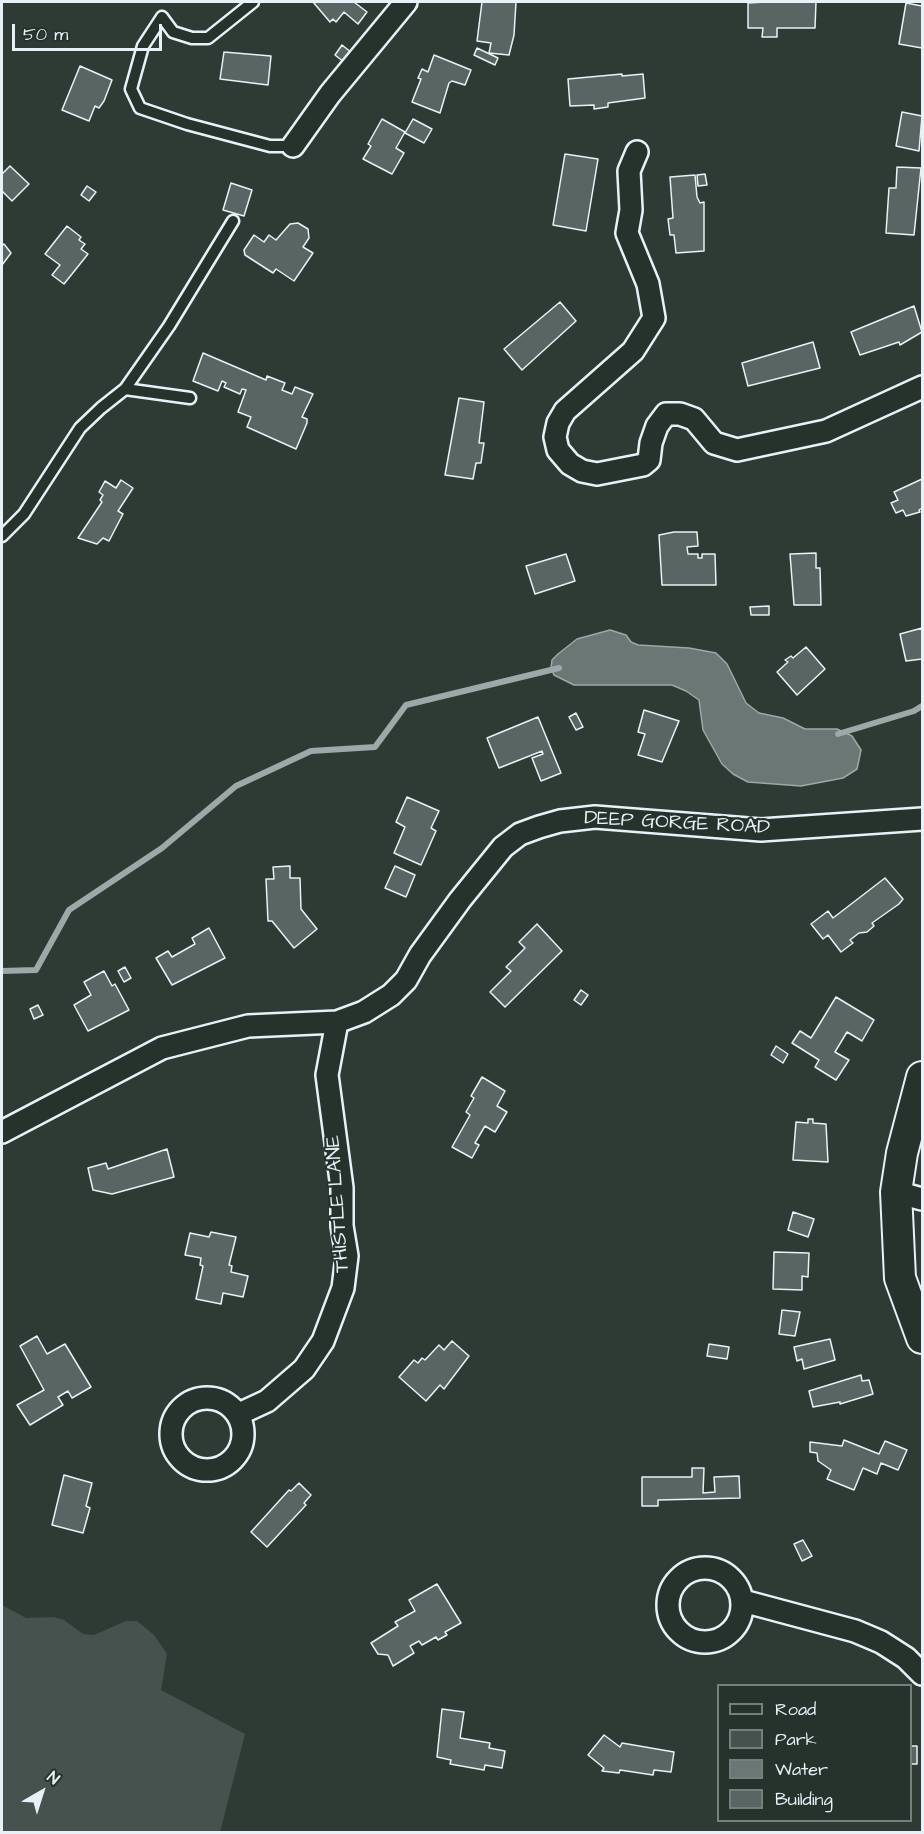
<!DOCTYPE html>
<style>
body{margin:0}
#map{position:relative;width:924px;height:1834px;overflow:hidden;background:#2e3b35;font-family:"Architects Daughter",sans-serif}
canvas{display:block}
.frame{position:absolute;inset:0;border:3px solid #e8f1f8;pointer-events:none}
.legend{position:absolute;left:717px;top:1684px;width:195px;height:138px;box-sizing:border-box;background:#26332d;border:2px solid #747f7e;margin:0;padding:8px 10px;list-style:none;font-size:18px;color:#e8f1f8}
.legend li{display:flex;align-items:center;gap:12px;height:30px}
.legend b{width:30px;border:2px solid #747f7e}
.north{position:absolute;left:12px;top:1762px;width:60px;height:60px;-webkit-text-stroke:4px #26332d;paint-order:stroke;rotate:39deg;font-size:16px;font-weight:700;line-height:24px;text-align:center;color:#e8f1f8}
.north::after{content:'';display:block;margin:auto;width:21px;height:27px;background:#e8f1f8;clip-path:polygon(50% 0,100% 100%,50% 72%,0 100%)}
.scale{position:absolute;left:12px;top:24px;width:150px;height:27px;box-sizing:border-box;border:3px solid #e8f1f8;border-top:0;padding-left:8px;font-size:18px;line-height:21px;white-space:nowrap;color:#e8f1f8;-webkit-text-stroke:4px #26332d;paint-order:stroke}
</style>
<div id="map">
<canvas width="924" height="1834"></canvas>
<div class="frame"></div>
<ul class="legend">
<li><b style="height:8px;background:#26332d"></b>Road</li>
<li><b style="height:16px;background:#45524e"></b>Park</li>
<li><b style="height:16px;background:#6b7775"></b>Water</li>
<li><b style="height:16px;background:#596563"></b>Building</li>
</ul>
<div class="north">N</div>
<div class="scale">50 m</div>
</div>
<script>
const context = document.querySelector('canvas').getContext('2d');
context.lineJoin = 'round';
function paint(path, color) { context.fillStyle = color; context.fill(path, 'evenodd'); }
const shape = rows => new Path2D(rows.map(r => 'M' + r).join(''));
function trace(path, color, width, dash) { context.strokeStyle = color; context.lineWidth = width; context.lineCap = dash ? 'butt' : 'round'; context.setLineDash(dash || []); context.stroke(path); }
function label(font, color, halo, rows, align = 'center') {
  context.font = font + ' "Architects Daughter",sans-serif'; context.lineWidth = 4.5; context.setLineDash([]); context.textBaseline = 'middle'; context.strokeStyle = halo; context.fillStyle = color; for (const [text, x, y, turn = 0] of rows) {
    context.save(); context.translate(x, y); context.rotate((+turn || 0) * Math.PI / 180); context.textAlign = isNaN(turn) ? turn : align; if (halo) context.strokeText(text, 0, 0); context.fillText(text, 0, 0); context.restore();
  }
}
const green = shape([
 [2,1605,26,1618,54,1617,64,1620,83,1634,94,1635,126,1621,137,1621,154,1635,167,1654,161,1690,245,1734,220,1832,2,1832]
]);
const water = shape([
 [610,630,626,635,631,642,638,645,689,648,716,653,727,664,746,703,759,713,783,718,805,729,837,729,852,736,861,750,857,769,843,778,801,786,748,782,733,774,722,764,703,730,699,700,686,691,672,685,574,685,554,675,551,668,552,660,558,654,577,639,610,630]
]);
const stream = shape([
 [838,734,914,711,922,706],
 [2,971,36,970,69,910,162,848,236,786,311,751,375,747,406,705,559,668]
]);
const building = shape([
 [313,2,354,2,367,12,358,24,344,12,336,22,333,19,330,22,313,2],
 [482,2,516,2,514,35,509,55,489,53,491,43,477,41,482,2],
 [765,2,816,2,815,28,777,28,777,37,762,37,763,28,748,28,748,3,765,2],
 [906,3,922,6,922,48,899,44,906,3],
 [342,45,352,53,345,63,335,55,342,45],
 [477,48,498,58,495,65,474,55,477,48],
 [224,52,271,56,268,85,220,79,224,52],
 [434,55,471,70,465,85,452,81,449,83,440,113,412,102,421,79,418,78,422,69,428,72,434,55],
 [80,66,112,80,104,101,99,108,95,106,89,121,62,110,80,66],
 [622,74,622,76,643,74,645,98,608,103,608,107,594,109,594,105,570,106,568,79,622,74],
 [902,112,922,116,919,151,896,146,902,112],
 [382,119,405,132,396,148,404,153,392,174,363,159,371,146,368,144,382,119],
 [413,119,432,129,424,143,405,133,413,119],
 [565,154,598,159,586,231,553,225,565,154],
 [10,166,29,184,12,201,2,191,2,174,10,166],
 [897,167,921,168,914,235,886,233,889,188,896,188,897,167],
 [705,174,707,185,698,186,697,175,705,174],
 [695,175,697,197,700,203,704,202,704,251,676,253,674,235,670,235,668,219,673,218,670,177,695,175],
 [231,183,252,190,244,216,223,210,231,183],
 [87,186,96,192,89,201,81,195,87,186],
 [298,223,308,229,309,238,303,247,313,253,294,281,276,269,273,273,245,255,244,250,254,235,264,242,269,235,276,240,290,224,298,223],
 [67,226,81,237,79,240,85,244,81,249,88,254,64,284,52,275,60,265,45,254,67,226],
 [4,244,11,253,2,265,2,245,4,244],
 [560,302,576,321,522,370,504,349,560,302],
 [914,306,922,332,900,345,899,342,860,355,851,332,914,306],
 [813,342,820,368,748,386,742,363,813,342],
 [203,353,266,380,267,376,285,383,282,390,292,394,295,387,313,394,302,417,307,419,307,423,296,449,247,427,251,417,238,412,246,390,242,389,240,394,224,387,226,383,222,381,218,391,193,381,203,353],
 [459,398,484,402,479,443,484,443,481,463,476,463,473,479,445,475,459,398],
 [922,479,922,508,919,510,920,512,906,516,903,510,896,513,891,503,898,500,894,492,922,479],
 [121,480,133,488,118,511,123,514,109,541,103,538,97,544,78,538,102,502,100,500,103,495,99,492,105,481,116,488,121,480],
 [674,532,697,532,698,546,687,547,688,554,698,554,698,558,702,558,702,554,715,554,716,585,662,585,659,535,674,532],
 [816,553,816,568,820,568,821,605,794,605,790,554,816,553],
 [566,554,575,581,535,594,526,566,566,554],
 [769,606,769,615,751,615,750,607,769,606],
 [922,628,922,659,906,661,900,634,922,628],
 [806,647,825,669,797,695,777,672,788,662,785,660,791,656,793,658,806,647],
 [644,710,679,721,662,762,638,755,645,734,638,732,644,710],
 [576,713,583,727,576,730,569,717,576,713],
 [538,717,561,773,541,781,532,758,543,754,542,751,499,768,487,738,538,717],
 [407,797,439,811,431,828,436,831,421,865,394,853,405,827,396,822,407,797],
 [290,866,290,878,300,878,301,909,317,929,294,948,272,921,268,921,266,879,274,879,273,867,290,866],
 [395,866,415,875,406,897,385,888,395,866],
 [885,878,903,899,899,904,872,923,874,926,867,932,859,933,850,940,853,943,841,952,828,935,823,939,811,924,828,911,833,918,885,878],
 [537,924,562,951,505,1007,490,992,511,971,506,967,525,948,519,942,537,924],
 [209,928,225,958,172,985,156,958,168,951,172,957,195,944,192,938,209,928],
 [125,967,131,978,124,982,118,971,125,967],
 [104,971,112,986,115,984,129,1010,88,1031,74,1005,91,995,84,982,104,971],
 [581,990,588,995,581,1005,574,1000,581,990],
 [836,997,874,1020,862,1041,847,1032,835,1052,849,1060,836,1080,815,1067,819,1060,792,1043,800,1031,811,1038,836,997],
 [38,1005,43,1015,34,1019,30,1009,38,1005],
 [776,1046,788,1054,783,1063,771,1055,776,1046],
 [482,1077,505,1091,497,1106,507,1112,495,1132,485,1126,475,1143,479,1145,472,1158,452,1147,470,1115,466,1112,474,1098,471,1096,482,1077],
 [808,1119,813,1119,813,1123,826,1124,828,1162,793,1160,796,1122,808,1123,808,1119],
 [167,1149,174,1177,112,1194,93,1190,88,1168,106,1163,108,1169,167,1149],
 [793,1212,814,1219,808,1237,788,1230,793,1212],
 [211,1232,236,1237,229,1265,232,1266,231,1272,248,1276,243,1297,223,1293,221,1304,196,1299,203,1266,200,1265,201,1258,185,1255,190,1233,209,1237,211,1232],
 [774,1252,809,1253,808,1277,802,1276,802,1290,773,1289,774,1252],
 [782,1310,800,1312,795,1336,779,1334,782,1310],
 [37,1336,47,1354,65,1344,91,1387,72,1398,68,1391,58,1397,63,1405,30,1425,17,1405,44,1390,20,1346,37,1336],
 [830,1339,835,1360,804,1369,802,1359,797,1361,794,1347,830,1339],
 [452,1341,469,1356,444,1389,440,1385,426,1401,399,1377,414,1360,418,1363,422,1358,425,1360,439,1345,444,1350,452,1341],
 [709,1344,729,1347,727,1359,707,1356,709,1344],
 [861,1375,862,1381,869,1380,873,1394,840,1404,840,1402,813,1407,809,1391,861,1375],
 [844,1440,879,1454,885,1441,907,1450,898,1470,881,1463,877,1474,863,1468,854,1490,827,1479,831,1470,818,1461,817,1453,810,1452,810,1442,842,1446,844,1440],
 [692,1468,704,1468,703,1493,715,1492,714,1477,739,1476,740,1498,658,1500,658,1506,642,1506,642,1477,692,1477,692,1468],
 [64,1475,92,1483,86,1506,90,1508,83,1533,52,1525,64,1475],
 [299,1483,311,1495,304,1503,306,1505,267,1547,251,1532,289,1490,291,1491,299,1483],
 [803,1540,812,1556,802,1561,794,1544,803,1540],
 [437,1584,461,1623,445,1632,447,1635,438,1640,436,1637,422,1645,419,1641,410,1646,414,1653,393,1666,388,1655,378,1654,371,1643,398,1626,395,1622,415,1611,409,1600,437,1584],
 [442,1709,464,1712,460,1738,490,1743,489,1748,505,1751,502,1768,485,1765,484,1770,450,1764,451,1760,437,1757,442,1709],
 [604,1735,620,1747,622,1743,674,1752,671,1772,654,1770,653,1775,620,1770,619,1773,602,1771,604,1768,588,1755,604,1735],
 [910,1746,917,1746,917,1764,910,1764,910,1746]
]);
const lane = shape([
 [253,2,208,38,192,38,173,32,162,17,143,46,131,89,140,108,187,124,270,146,293,146],
 [125,389,169,326,233,221],
 [2,536,24,514,80,428,101,408,125,389,190,398]
]);
const street = shape([
 [293,146,330,94,406,2],
 [637,152,629,171,631,210,627,233,648,284,654,318,633,351,565,411,558,423,555,437,558,450,570,464,582,471,597,474,643,465,649,460,651,443,657,426,666,414,680,414,694,419,714,443,737,450,826,431,922,387],
 [2,1132,162,1048,248,1026,337,1022,364,1012,391,995,406,980,420,955,460,900,503,847,520,834,539,827,560,821,595,817,761,830,922,819],
 [896,1192,922,1199],
 '171 1434a36 36 0 1 1 72 0a36 36 0 1 1-72 0Z',
 [239,1414,267,1401,304,1369,323,1341,343,1288,347,1256,342,1226,342,1188,327,1075,337,1022],
 '668 1605a37 37 0 1 1 74 0a37 37 0 1 1-74 0Z',
 [743,1601,855,1631,881,1642,906,1658,922,1674]
]);
const secondary = shape([
 [922,1077,902,1153,896,1192,900,1278,922,1338]
]);
const streetNames = [
 ["DEEP GORGE ROAD",677,824,3],
 ["THISTLE LANE",339,1204,-94]
];
paint(green, '#45524e');
paint(water, '#6b7775');
trace(water, '#9da8a9', 1.5);
trace(stream, '#9da8a9', 6);
paint(building, '#596563');
trace(building, '#e8f1f8', 1.5);
trace(lane, '#e8f1f8', 15);
trace(street, '#e8f1f8', 26);
trace(secondary, '#e8f1f8', 34);
trace(lane, '#26332d', 10);
trace(street, '#26332d', 21);
trace(secondary, '#26332d', 30);
label('20px', '#e8f1f8', '#26332d', streetNames);
</script>
